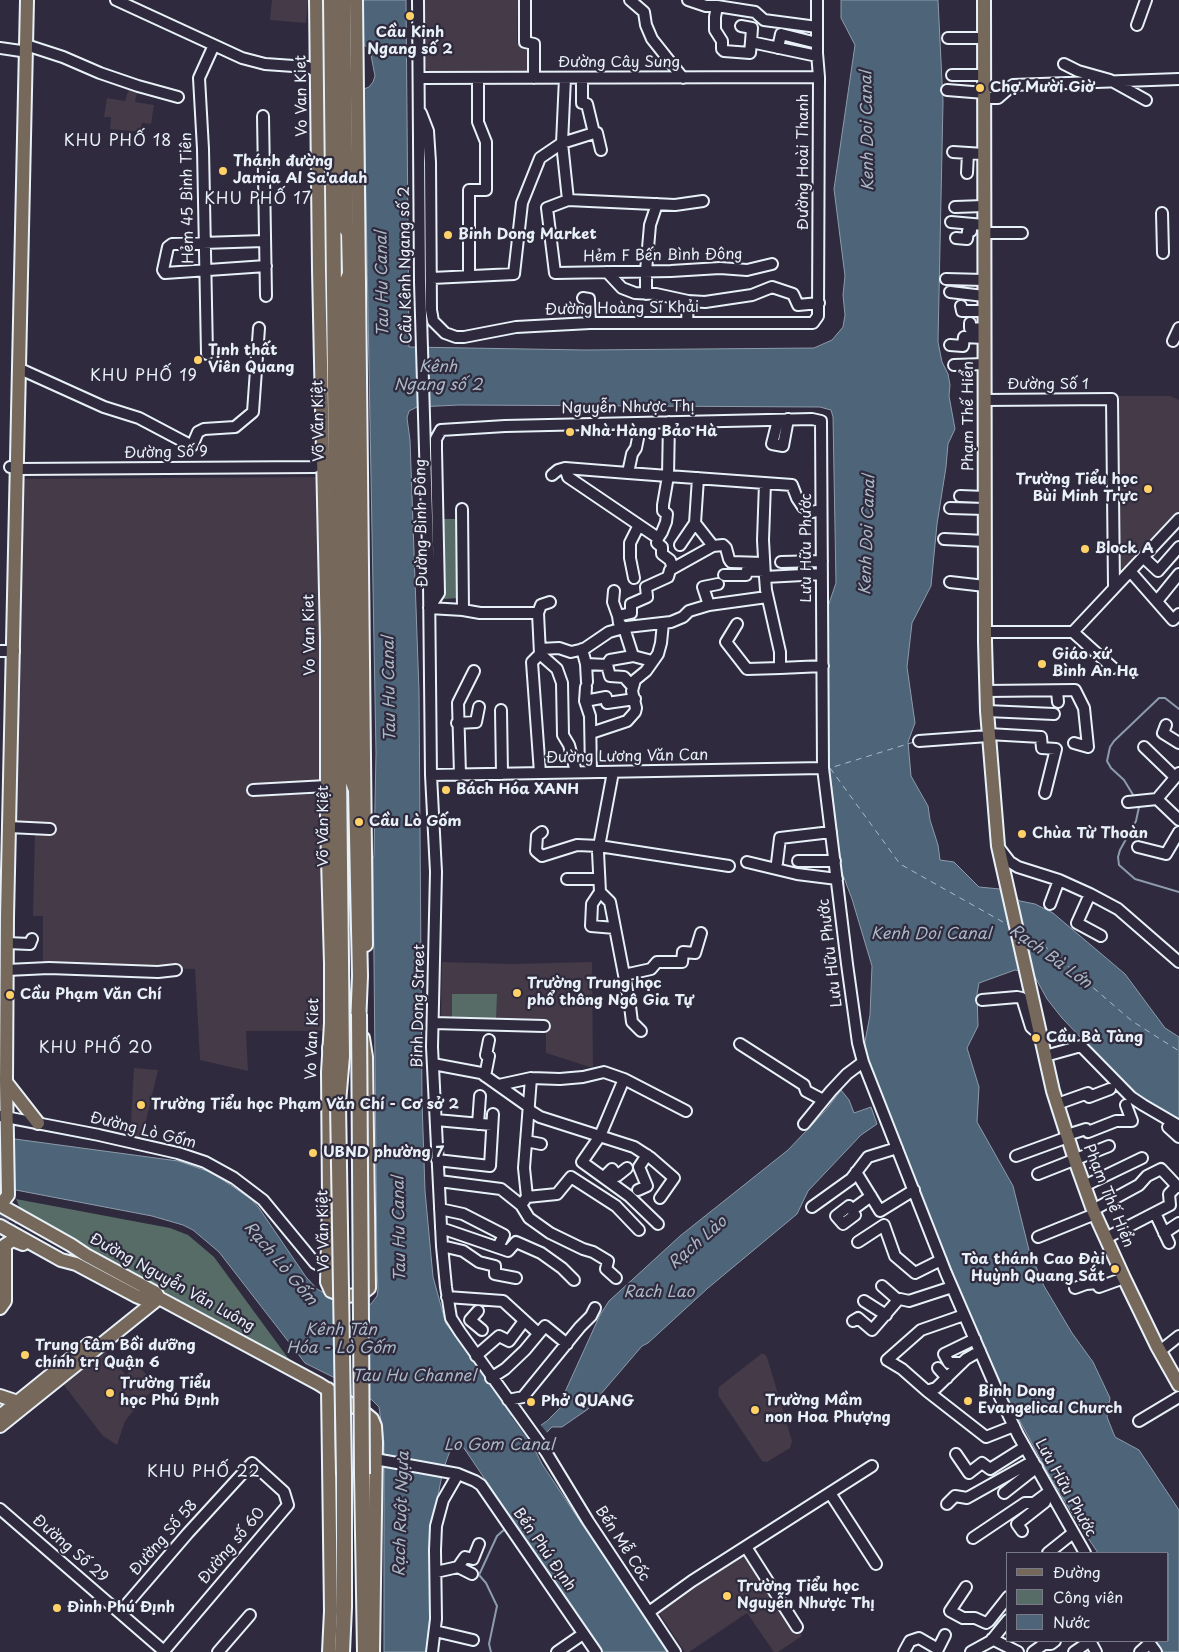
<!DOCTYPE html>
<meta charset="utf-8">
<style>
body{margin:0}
#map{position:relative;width:1179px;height:1652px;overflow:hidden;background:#2f2a3d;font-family:"Playpen Sans",sans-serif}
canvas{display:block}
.legend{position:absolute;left:1006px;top:1552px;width:162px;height:90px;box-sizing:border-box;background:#2f2a3d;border:1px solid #797a88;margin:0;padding:6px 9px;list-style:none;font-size:15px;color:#e8f1f8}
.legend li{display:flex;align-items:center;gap:10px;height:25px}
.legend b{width:25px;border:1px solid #797a88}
</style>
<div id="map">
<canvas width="1179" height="1652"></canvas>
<ul class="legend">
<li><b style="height:6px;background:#76695c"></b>Đường</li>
<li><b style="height:14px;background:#576c67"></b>Công viên</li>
<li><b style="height:14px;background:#4e6479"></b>Nước</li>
</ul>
</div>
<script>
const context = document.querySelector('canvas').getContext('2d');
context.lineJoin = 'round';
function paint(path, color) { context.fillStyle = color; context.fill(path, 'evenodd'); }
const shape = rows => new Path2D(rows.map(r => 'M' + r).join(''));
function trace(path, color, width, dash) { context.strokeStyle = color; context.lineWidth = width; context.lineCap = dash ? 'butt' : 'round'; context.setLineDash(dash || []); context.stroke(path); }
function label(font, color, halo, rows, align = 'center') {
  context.font = font + ' "Playpen Sans",sans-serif'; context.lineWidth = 4.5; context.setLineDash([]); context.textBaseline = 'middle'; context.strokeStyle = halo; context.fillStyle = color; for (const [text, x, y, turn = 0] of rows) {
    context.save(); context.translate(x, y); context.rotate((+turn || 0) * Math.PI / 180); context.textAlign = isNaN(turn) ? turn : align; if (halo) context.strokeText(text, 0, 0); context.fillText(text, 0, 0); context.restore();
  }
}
const built = shape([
 [272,0,308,0,306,23,270,20],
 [423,0,518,0,517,43,532,46,531,72,430,72,423,65],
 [130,86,138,89,135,102,154,105,151,124,142,123,140,132,110,129,111,117,104,117,107,98,125,101],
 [1116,396,1170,396,1179,400,1179,512,1118,577],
 [317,477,326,1031,246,1031,248,1071,200,1060,195,969,43,965,43,916,33,916,35,831,14,831,23,479],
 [442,962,512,964,592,962,593,1068,546,1053,546,1024,441,1021],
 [134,1068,158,1070,141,1142,130,1139],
 [106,1352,126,1375,137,1364,157,1387,143,1399,125,1421,117,1445,103,1436,63,1384],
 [761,1354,764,1354,767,1357,792,1441,790,1448,767,1462,762,1461,718,1395,719,1387],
 [745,1551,802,1636,778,1652,774,1652,747,1613,689,1652,685,1652,657,1610]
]);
const green = shape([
 [442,519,458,519,459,598,444,599],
 [452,994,497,994,496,1020,452,1019],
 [16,1199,170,1228,188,1235,214,1257,291,1362,28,1216,21,1211]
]);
const water = shape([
 [363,0,406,0,409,347,585,350,814,348,832,340,843,327,845,315,843,295,845,276,834,189,855,45,841,18,841,0,938,0,943,102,938,342,942,362,948,374,950,385,949,396,955,429,948,444,946,467,937,524,931,586,912,623,907,667,915,723,908,742,911,776,928,806,930,820,938,845,940,860,954,862,979,887,1000,889,1020,901,1035,904,1053,913,1125,974,1165,1028,1179,1037,1179,1119,1156,1107,1131,1090,1062,1018,1047,999,1035,977,1029,972,1015,970,979,983,977,994,978,1026,967,1048,979,1087,977,1122,1013,1186,1029,1250,1044,1286,1072,1333,1093,1362,1110,1398,1107,1417,1115,1437,1139,1450,1179,1510,1179,1652,1163,1652,1156,1641,1168,1641,1168,1553,1098,1553,1076,1520,1048,1473,1010,1403,982,1342,901,1149,864,1047,870,1015,872,966,852,899,841,870,827,745,825,615,836,583,833,417,831,410,820,407,459,405,417,407,409,411,407,418,410,440,419,691,422,1101,425,1191,433,1277,446,1324,483,1369,528,1434,547,1421,560,1408,565,1392,600,1315,609,1301,680,1236,788,1150,826,1110,841,1090,849,1100,854,1113,871,1107,877,1124,861,1135,808,1191,797,1214,708,1288,648,1343,642,1346,588,1409,562,1427,552,1427,533,1446,542,1464,667,1652,601,1652,468,1454,463,1447,457,1447,450,1451,443,1470,432,1526,433,1634,429,1652,384,1652,384,1442,379,1407,372,1400,339,1380,305,1363,219,1252,193,1230,183,1225,152,1216,0,1187,0,1137,178,1161,207,1171,220,1178,251,1199,259,1208,306,1277,317,1289,343,1303,362,1308,371,1304,377,1296,378,1290,377,1268,373,859,374,855,376,753,364,89,369,87,373,82,375,76,371,55,368,48,363,44,363,0]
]);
const pier = shape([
 [333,1295,353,1304,362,1305,367,1400,334,1380],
 [515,1413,529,1431,539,1423,548,1434,536,1447,542,1459,511,1416]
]);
const stream = shape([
 [1135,798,1124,780,1111,768,1107,761,1110,747,1114,741,1159,698,1165,698,1179,709],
 [1138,805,1139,807,1136,821,1120,850,1118,857,1119,865,1135,879,1179,892],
 [491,1652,489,1644,497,1606,486,1583,479,1575,497,1536,506,1528]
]);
const ferry = shape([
 [914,742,830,768,900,864,1010,926],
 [1024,934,1041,943,1132,1021,1179,1051]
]);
const majorTunnel = shape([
 [0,1213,17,1222]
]);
const minor = shape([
 [116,0,242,58,265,64,308,67,317,72],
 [418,0,420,282,429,583,431,775,436,872,432,1047,442,1246,446,1287,451,1318,460,1332,546,1452,588,1521,675,1652],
 [525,0,525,42,534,44,534,78],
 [630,0,644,12,646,25,652,39,683,78],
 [688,0,706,6,717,6,715,17,715,30,722,41,722,49,724,51,750,53,751,42,817,56],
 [717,6,755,12,764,20,817,27],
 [1137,25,1146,0],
 [741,26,752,28,751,42],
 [948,38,984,38],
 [26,45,63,57,100,73,138,86,178,97],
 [0,48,21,51],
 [778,48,781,34,817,43],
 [1064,64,1078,71,1110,80,1146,100],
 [952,75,985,75],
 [419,78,819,77],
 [565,78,562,143,568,200],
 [582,78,582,103,587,104,594,133,597,133,601,150],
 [947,90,985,93],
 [985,98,998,98,1013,85,1179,79],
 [421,113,428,131,430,162,431,310,433,321,445,333,456,337,464,337,516,327,590,323,813,323,818,316,819,77,817,53,817,0],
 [263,116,266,296],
 [953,152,984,154],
 [967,173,968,153],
 [703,201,675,205,568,200,547,208,555,273,671,271,720,268,747,270,772,264],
 [955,207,984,206],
 [1162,213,1163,253],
 [951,222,984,225],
 [984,233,1022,233],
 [956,238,967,239,968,231,971,231,971,224],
 [264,241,172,244,168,247,163,270,165,273,266,266],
 [607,272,622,288,635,293,656,294,688,301,687,323],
 [469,276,469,190,486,190,486,142,478,122,478,78],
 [432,278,514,274,522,203,540,158,562,143,594,133],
 [946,279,984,280],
 [950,292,984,296],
 [646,294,646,271,650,225,657,204],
 [583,298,589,299,590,323],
 [688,301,705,302,752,295,772,287,793,294,798,305,819,303],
 [961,306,962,311,984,311],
 [970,323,970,328,984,329],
 [1173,341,1179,328],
 [950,345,963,346,964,337,984,338],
 [207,354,203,149,199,78,214,45],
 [954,365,984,364],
 [20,369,104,407,139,418,192,446,198,432,204,429,235,427,253,412,259,328],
 [984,400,1112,399,1114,587],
 [778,420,772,444,783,446,788,419],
 [10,467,18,469,314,467,324,459],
 [565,468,568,477,658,538,657,543,662,547,662,554,670,560,673,568],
 [628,473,668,476,669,422],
 [552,475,558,470,565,468,628,473,632,454,636,448,641,423],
 [765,483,763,540,765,577,822,574],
 [960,496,985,497],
 [950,508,985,509],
 [462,509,463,610],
 [658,538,662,532,666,522,667,514,663,511,663,505,668,476,792,485,797,498,803,507,812,512,821,510],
 [944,539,985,541],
 [680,545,695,523,698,478],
 [713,546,723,545,726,548,729,559,731,562,764,563],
 [1143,557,1158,571,1179,547],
 [781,562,822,561],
 [1130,571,1173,620,1179,614],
 [724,575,746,575,747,570,764,571],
 [765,577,766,590,780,652,780,668,823,666],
 [634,578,630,558,630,543,639,525],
 [950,582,985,586],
 [718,584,703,587,709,605,767,597],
 [614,591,613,602,618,616],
 [1157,601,1179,574],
 [538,613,480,613,463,610,429,608,439,593,436,449,436,439,441,430,505,426,812,419,821,421,823,768,847,964,858,1043,863,1062,946,1273,998,1393,1018,1435,1085,1553],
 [737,624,726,642,747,669,780,668],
 [985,632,1073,632,1113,668],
 [1073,632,1179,519],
 [540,649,559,648,571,652,584,649,609,632,627,627,671,622,683,617,689,611,709,605],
 [582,649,586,664,587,682],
 [0,651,14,651],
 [540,654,557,669,562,683,563,735,569,745,576,772],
 [540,654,532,662,540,773],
 [540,654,538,613,541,605,550,602],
 [633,656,624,628,619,623,618,616,631,613,631,604,647,597,646,587,668,577,670,570,713,546,695,523],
 [586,664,607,665,610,660,633,656,652,661],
 [607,665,610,676,624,677,633,687],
 [586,687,585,701,590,716,591,772],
 [986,691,1075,690,1084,708,1088,747,1074,743],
 [1057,691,1058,702],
 [585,701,606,697,607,703,635,699],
 [501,710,502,774],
 [987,711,1054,714],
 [457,723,476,722,479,707],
 [1166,725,1163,733,1179,743],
 [591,733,627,721,635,712,636,708,632,691,635,680,646,671,658,654,661,643,663,623],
 [988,734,1041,737,1042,748,1056,749,1045,793],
 [919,741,988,736],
 [1144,747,1175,777],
 [613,772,598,852,600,892,610,902,630,1006,632,1022,641,1031],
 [1179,773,1157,799,1179,820],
 [431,775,823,768],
 [460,775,458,703,474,671],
 [253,790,327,786],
 [1128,802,1157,799],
 [9,827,50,829],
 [542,832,537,836,536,851,542,856,577,845,599,846,729,866],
 [1138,847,1166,854,1179,832],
 [1000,849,1010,862,1018,867,1059,880,1090,894,1118,909,1179,962],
 [798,861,835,861],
 [747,862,797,874,837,879],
 [777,863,780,838,831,832],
 [567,879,599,879],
 [600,892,592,904,591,926,615,928],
 [1090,894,1077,923,1101,936],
 [1050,904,1059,880],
 [7,943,30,944,32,939],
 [7,970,49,968,158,972,176,970],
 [624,975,651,969,657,962,682,962,683,952,695,953,701,933],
 [982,1000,1017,997,1022,998,1031,1027,1040,1035],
 [433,1023,544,1026],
 [740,1044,804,1085,806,1091,823,1100],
 [1045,1056,1081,1046,1131,1097,1143,1105,1179,1126],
 [433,1064,481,1073,529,1107],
 [485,1076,489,1056,486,1055,489,1040],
 [624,1079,600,1136,582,1162,629,1196,658,1224],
 [499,1085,531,1078,560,1079,583,1077,604,1072,624,1079,686,1111],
 [1057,1104,1088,1093,1089,1097,1110,1089],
 [529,1110,540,1117,634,1147,651,1158,674,1178,660,1198],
 [0,1116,99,1135,178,1153,205,1162,234,1178,263,1200,315,1263,328,1270],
 [436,1120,492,1125],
 [478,1124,480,1096],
 [804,1124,831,1091,847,1074,863,1062],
 [1168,1127,1179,1137],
 [1067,1135,1086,1129,1088,1132,1116,1121,1132,1121,1126,1105],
 [526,1141,541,1144],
 [1016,1156,1068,1137],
 [437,1160,490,1166,493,1114],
 [856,1172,880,1211,914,1190],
 [1038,1174,1109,1146],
 [604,1177,612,1169,617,1176,627,1168],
 [439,1181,501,1189,521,1205,529,1218,550,1233,583,1249,593,1252,608,1261,606,1269,616,1278],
 [1084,1186,1142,1158],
 [638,1190,647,1186,639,1167,647,1155],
 [527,1197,524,1168,531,1078],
 [521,1205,527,1197,557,1194,571,1177,616,1206,639,1230],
 [812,1207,851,1179,868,1157,897,1148],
 [440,1209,463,1214,504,1235,498,1247],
 [852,1210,855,1215,843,1224,836,1216,849,1206,852,1210,871,1196],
 [1093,1210,1139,1185,1147,1176,1161,1169,1177,1186],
 [1155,1213,1169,1243],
 [441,1228,508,1251,516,1242,541,1253,562,1268,574,1280],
 [1164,1233,1179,1223],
 [1038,1237,1095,1214],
 [1106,1238,1170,1205,1169,1194,1177,1186,1179,1187],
 [858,1242,884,1225,895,1256,915,1273,941,1260],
 [442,1246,463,1251,479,1262,495,1266,495,1274,516,1278],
 [882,1286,898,1300],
 [1075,1288,1086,1284,1098,1283,1099,1287,1124,1278],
 [447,1297,503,1301,538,1333],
 [864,1301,886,1315],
 [478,1311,470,1320,482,1330],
 [964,1315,921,1330,887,1360,902,1369,927,1391,936,1388,966,1359,980,1351],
 [853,1321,858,1318,872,1330,898,1300,900,1299,909,1301,952,1287],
 [1160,1351,1179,1336],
 [476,1356,499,1336,509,1341,524,1321],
 [962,1363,949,1363,944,1354,975,1339],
 [938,1368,947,1378],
 [491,1378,505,1369,525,1350,545,1326,567,1344],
 [927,1391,986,1437,1014,1426],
 [508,1400,523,1397,580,1327,591,1316,595,1308],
 [1139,1421,1179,1397],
 [956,1454,969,1473,982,1463,990,1469,1025,1447],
 [375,1459,458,1474,475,1481,481,1485,596,1652],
 [830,1493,876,1564],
 [1004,1493,1037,1467],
 [947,1504,955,1496,967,1498,1033,1461],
 [0,1509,165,1652],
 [1022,1531,1017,1524,1045,1502],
 [973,1538,1025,1503,1034,1503,1050,1491],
 [746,1547,797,1627],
 [1048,1553,1073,1533],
 [458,1567,472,1574],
 [436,1572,458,1567,465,1557,473,1559,479,1544],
 [966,1587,950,1611,963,1618,975,1618,986,1623,989,1621,1008,1597],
 [120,1612,188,1533,252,1463,284,1492,288,1505,164,1651],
 [649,1612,692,1581,872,1466],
 [435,1631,473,1640],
 [992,1639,1018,1652],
 [1090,1641,1096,1652],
 [1148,1641,1156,1652],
 [218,1652,250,1615],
 [432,1652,436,1619,435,1550,436,1526,443,1500,458,1474],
 [557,1652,583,1634],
 [904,1652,910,1641,919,1638,938,1649,945,1635],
 [971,1652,991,1641,1008,1620],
 [1033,1652,1044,1644,1051,1644,1055,1641],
 [1074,1652,1090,1641],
 [1140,1652,1150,1643]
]);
const major = shape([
 [316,0,319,270,327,640,327,825,331,963,331,1023,328,1072,329,1200,327,1282,331,1291,344,1296,360,1295,369,1288,366,1057,363,1038],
 [356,0,366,945],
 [984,0,985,642,987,711,998,846,1053,1091,1075,1160,1093,1210,1124,1278,1157,1346,1179,1385],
 [6,1082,38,1123],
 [2,1203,8,1195,6,1082,7,917,27,0],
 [0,1205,71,1245,86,1255,156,1293,159,1298,319,1384,366,1414,372,1419,375,1426,376,1442,373,1652],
 [0,1226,61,1260,76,1264,136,1296,153,1303],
 [0,1308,5,1301,5,1245,13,1240,23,1244],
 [328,1389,331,1611,329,1652],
 [0,1396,18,1402],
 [0,1416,89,1344],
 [0,1426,159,1298]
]);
const highway = shape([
 [331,0,342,1056,338,1103],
 [343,0,346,228,349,233,350,274,347,281,353,782,356,790,360,976,358,1026],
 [330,1048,333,1079],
 [362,1474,365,1652],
 [342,1652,344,1607,344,1475]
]);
const highwayBridge = shape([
 [359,1014,362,1474],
 [338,1103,344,1475]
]);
const markers = [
 [410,16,5,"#ffd166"],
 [980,88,5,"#ffd166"],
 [223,171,5,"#ffd166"],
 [448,235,5,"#ffd166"],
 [198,360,5,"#ffd166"],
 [570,432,5,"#ffd166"],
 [1148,489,5,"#ffd166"],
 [1085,549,5,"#ffd166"],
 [1042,664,5,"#ffd166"],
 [446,790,5,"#ffd166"],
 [359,822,5,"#ffd166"],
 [1022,834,5,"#ffd166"],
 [517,993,5,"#ffd166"],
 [10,995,5,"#ffd166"],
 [1036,1038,5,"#ffd166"],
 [141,1105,5,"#ffd166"],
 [313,1153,5,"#ffd166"],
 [1115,1269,5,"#ffd166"],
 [25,1355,5,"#ffd166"],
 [110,1393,5,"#ffd166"],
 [968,1401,5,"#ffd166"],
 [531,1402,5,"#ffd166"],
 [755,1410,5,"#ffd166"],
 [727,1596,5,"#ffd166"],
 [57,1608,5,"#ffd166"]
];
const poiNames = [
 ["Cầu Kinh",410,33,"center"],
 ["Ngang số 2",410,50,"center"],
 ["Chợ Mười Giờ",990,88],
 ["Thánh đường",233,162],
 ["Jamia Al Sa'adah",233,179],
 ["Binh Dong Market",458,235],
 ["Tịnh thất",208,351],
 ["Viên Quang",208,368],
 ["Nhà Hàng Bảo Hà",580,432],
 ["Trường Tiểu học",1138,480,"right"],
 ["Bùi Minh Trực",1138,497,"right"],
 ["Block A",1095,549],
 ["Giáo xứ",1052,655],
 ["Bình An Hạ",1052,672],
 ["Bách Hóa XANH",456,790],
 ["Cầu Lò Gốm",369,822],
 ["Chùa Từ Thoàn",1032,834],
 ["Trường Trung học",527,984],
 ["phổ thông Ngô Gia Tự",527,1001],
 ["Cầu Phạm Văn Chí",20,995],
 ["Cầu Bà Tàng",1046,1038],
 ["Trường Tiểu học Phạm Văn Chí - Cơ sở 2",151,1105],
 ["UBND phường 7",323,1153],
 ["Tòa thánh Cao Đài",1105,1260,"right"],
 ["Huỳnh Quang Sắt",1105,1277,"right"],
 ["Trung tâm Bồi dưỡng",35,1346],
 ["chính trị Quận 6",35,1363],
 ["Trường Tiểu",120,1384],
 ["học Phú Định",120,1401],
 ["Binh Dong",978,1392],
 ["Evangelical Church",978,1409],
 ["Trường Mầm",765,1401],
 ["non Hoa Phượng",765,1418],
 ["Phở QUANG",541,1402],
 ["Trường Tiểu học",737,1587],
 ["Nguyễn Nhược Thị",737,1604],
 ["Đình Phú Định",67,1608]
];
const streetNames = [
 ["Đường Cây Sung",619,63],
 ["Vo Van Kiet",302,96,-91],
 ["Đường Hoài Thanh",804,162,-90],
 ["Hẻm 45 Bình Tiên",188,198,-91],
 ["Hẻm F Bến Bình Đông",663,256,-1],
 ["Cầu Kênh Ngang số 2",406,265,-91],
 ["Đường Hoàng Sĩ Khải",622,309,-1],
 ["Đường Số 1",1048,385],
 ["Nguyễn Nhược Thị",628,408,-1],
 ["Phạm Thế Hiển",969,416,-90],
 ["Võ Văn Kiệt",319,421,-91],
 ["Đường Số 9",166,453,-1],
 ["Đường Bình Đông",422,523,-91],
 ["Lưu Hữu Phước",807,548,-90],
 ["Vo Van Kiet",310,635,-91],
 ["Đường Lương Văn Can",627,757,-1],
 ["Võ Văn Kiệt",324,826,-90],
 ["Lưu Hữu Phước",831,953,-97],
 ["Binh Dong Street",419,1006,-89],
 ["Vo Van Kiet",313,1039,-88],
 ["Đường Lò Gốm",143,1131,14],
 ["Phạm Thế Hiển",1108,1196,68],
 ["Võ Văn Kiệt",324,1231,-91],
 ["Đường Nguyễn Văn Luông",172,1283,29],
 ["Lưu Hữu Phước",1065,1488,61],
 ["Đường Số 58",164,1538,-49],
 ["Bến Mễ Cốc",622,1544,57],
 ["Đường số 60",232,1546,-50],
 ["Đường Số 29",70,1549,41],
 ["Bến Phú Định",544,1550,55]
];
const waterNames = [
 ["Kenh Doi Canal",868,131,-91],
 ["Tau Hu Canal",383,284,-91],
 ["Kênh",438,368],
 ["Ngang số 2",438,386],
 ["Kenh Doi Canal",868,535,-88],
 ["Tau Hu Canal",390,689,-91],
 ["Kenh Doi Canal",931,935],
 ["Rạch Bà Lớn",1050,957,36],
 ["Tau Hu Canal",400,1229,-91],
 ["Rạch Lào",698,1243,-41],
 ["Rạch Lò Gốm",280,1264,50],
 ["Rach Lao",659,1293],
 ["Kênh Tân",341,1331],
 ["Hóa - Lò Gốm",341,1349],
 ["Tau Hu Channel",414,1377],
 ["Lo Gom Canal",499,1446],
 ["Rạch Ruột Ngựa",402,1514,-88]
];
const neighbourhoodNames = [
 ["KHU PHỐ 18",118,142],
 ["KHU PHỐ 17",258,200],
 ["KHU PHỐ 19",144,377],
 ["KHU PHỐ 20",96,1049],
 ["KHU PHỐ 22",204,1473]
];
paint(built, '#443a48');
paint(green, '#576c67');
paint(water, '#4e6479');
trace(water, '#8c9cac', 1);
paint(pier, '#2f2a3d');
trace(stream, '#8c9cac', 2);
trace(ferry, '#aab9c5', 1, [6, 5]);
trace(majorTunnel, '#4b4859', 12, [12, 6]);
trace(minor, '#e8f1f8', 14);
trace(major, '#e8f1f8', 16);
trace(highway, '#e8f1f8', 18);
trace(minor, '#2f2a3d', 10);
trace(major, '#76695c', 12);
trace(highway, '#76695c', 14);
trace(highwayBridge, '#e8f1f8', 18, []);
trace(highwayBridge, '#76695c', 14);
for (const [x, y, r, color] of markers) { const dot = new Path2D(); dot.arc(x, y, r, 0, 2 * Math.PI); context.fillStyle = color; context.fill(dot); trace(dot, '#2f2a3d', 2); }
label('bold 15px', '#e8f1f8', '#2f2a3d', poiNames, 'left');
label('15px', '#e8f1f8', '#2f2a3d', streetNames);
label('italic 16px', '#aab9c5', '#2f2a3d', waterNames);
context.letterSpacing = '1px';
label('16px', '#e8f1f8', '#2f2a3d', neighbourhoodNames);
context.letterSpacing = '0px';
</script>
